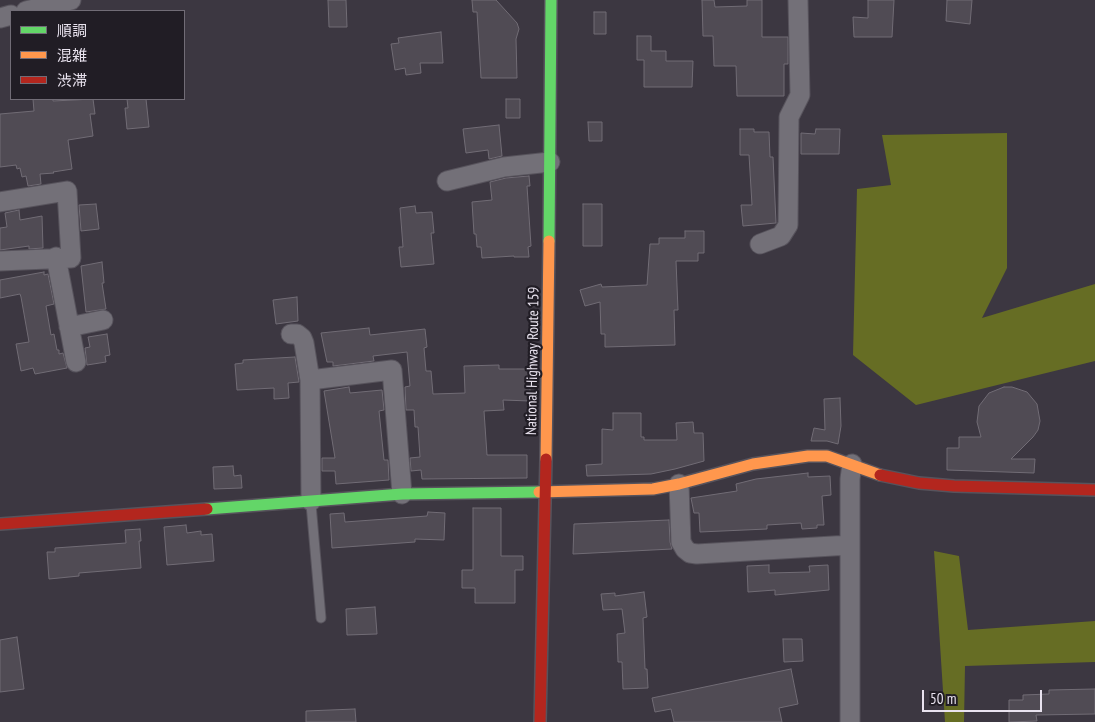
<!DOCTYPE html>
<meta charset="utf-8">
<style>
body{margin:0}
#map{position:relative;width:1095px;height:722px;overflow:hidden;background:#3c3741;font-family:"PT Sans Narrow","Noto Sans JP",sans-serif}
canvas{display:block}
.legend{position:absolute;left:10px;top:10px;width:175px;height:90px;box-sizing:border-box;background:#211d25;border:1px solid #716c76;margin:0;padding:6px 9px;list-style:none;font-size:15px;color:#e9e3ef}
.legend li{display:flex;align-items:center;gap:10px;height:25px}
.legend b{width:25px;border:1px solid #716c76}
.scale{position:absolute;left:922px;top:690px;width:120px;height:22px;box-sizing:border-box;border:2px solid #e9e3ef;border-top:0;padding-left:6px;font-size:15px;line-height:18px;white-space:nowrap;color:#e9e3ef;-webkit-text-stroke:4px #211d25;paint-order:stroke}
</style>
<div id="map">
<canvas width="1095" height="722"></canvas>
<ul class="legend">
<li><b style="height:6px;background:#63d668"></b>順調</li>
<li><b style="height:6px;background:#ff974d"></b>混雑</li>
<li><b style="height:6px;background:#b3261e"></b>渋滞</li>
</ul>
<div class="scale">50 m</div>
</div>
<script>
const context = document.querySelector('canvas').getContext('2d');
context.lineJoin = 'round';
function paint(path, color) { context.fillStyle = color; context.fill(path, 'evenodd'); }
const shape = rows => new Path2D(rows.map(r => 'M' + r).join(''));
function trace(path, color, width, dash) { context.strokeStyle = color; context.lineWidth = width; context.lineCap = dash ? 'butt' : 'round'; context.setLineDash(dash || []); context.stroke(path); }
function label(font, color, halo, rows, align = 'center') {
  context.font = font + ' "PT Sans Narrow",sans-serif'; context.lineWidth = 4.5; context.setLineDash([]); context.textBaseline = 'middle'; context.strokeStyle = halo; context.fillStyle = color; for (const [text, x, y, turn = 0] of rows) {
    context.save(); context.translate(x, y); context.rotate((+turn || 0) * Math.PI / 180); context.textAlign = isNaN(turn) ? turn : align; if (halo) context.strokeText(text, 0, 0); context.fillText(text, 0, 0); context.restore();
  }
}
const forest = shape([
 [1007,133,1007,268,982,318,1095,284,1095,361,916,405,853,355,857,189,891,185,882,135],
 [934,551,959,556,968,630,1095,621,1095,662,965,666,964,722,945,722]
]);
const building = shape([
 [328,0,346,0,347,27,329,27,328,0],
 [472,0,496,0,517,23,519,29,516,39,517,78,481,78,477,12,473,12,472,0],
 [702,0,714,0,715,7,747,6,747,0,762,0,762,37,788,37,788,64,784,64,784,96,737,96,736,66,714,66,713,36,703,36,702,0],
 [868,0,894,0,892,37,854,37,853,17,868,18,868,0],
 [947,0,972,0,970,24,946,21,947,0],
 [594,12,606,12,606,34,594,34,594,12],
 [441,32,443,63,420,63,421,73,406,75,405,68,395,70,391,44,399,43,398,38,441,32],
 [637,36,651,36,651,51,666,51,666,61,693,61,692,87,644,87,644,60,637,60,637,36],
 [33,99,53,99,53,101,93,99,95,114,90,114,93,136,68,140,72,169,53,172,54,173,40,174,41,184,28,186,26,176,22,177,20,168,17,169,16,165,0,167,0,114,34,111,33,99],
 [127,99,146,99,149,127,127,129,125,108,128,108,127,99],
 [506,99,520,99,520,118,506,118,506,99],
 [588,122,602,122,602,141,589,141,588,122],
 [499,125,502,156,489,159,488,150,466,153,463,129,499,125],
 [740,129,754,129,754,132,769,132,770,157,773,157,776,223,743,226,741,205,752,205,749,155,740,155,740,129],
 [816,129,840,129,839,154,801,154,801,133,815,134,816,129],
 [529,176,530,186,527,186,531,246,528,247,529,257,514,257,514,256,482,258,481,247,477,247,476,234,474,234,472,202,492,200,490,182,506,178,529,176],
 [96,204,99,229,81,231,79,205,96,204],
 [583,204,602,204,602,246,583,246,583,204],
 [415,206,416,213,432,212,434,233,431,233,434,264,401,267,399,247,403,247,400,208,415,206],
 [19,210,20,220,42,216,43,248,29,249,29,246,0,250,0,228,7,227,5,213,19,210],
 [685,231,704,231,704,253,698,253,698,261,676,261,678,310,674,310,675,345,605,347,605,334,601,334,600,302,585,306,580,290,601,284,602,287,647,285,650,244,659,244,659,238,685,238,685,231],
 [102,262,104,283,102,283,106,309,86,312,81,266,102,262],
 [44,272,44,275,48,274,54,304,46,306,51,335,54,334,57,350,59,350,59,354,63,353,67,368,35,374,33,368,21,371,16,344,29,342,21,297,20,294,0,298,0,280,44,272],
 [297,297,298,321,276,324,273,300,297,297],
 [369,328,370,335,425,329,427,347,424,348,426,371,431,371,433,394,465,393,464,366,499,365,499,369,530,369,530,401,503,400,504,410,484,411,487,455,527,455,527,478,422,479,421,470,411,471,410,458,420,457,418,427,415,427,414,410,406,410,405,387,410,386,407,352,373,356,374,361,333,366,333,362,327,362,321,333,369,328],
 [107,334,110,355,105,356,106,362,87,365,85,348,90,347,88,337,107,334],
 [295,357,299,382,288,383,289,398,274,399,274,388,237,390,235,364,243,363,243,360,295,357],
 [349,387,350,393,382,390,384,410,379,411,384,460,388,460,389,480,336,484,335,471,322,471,322,458,335,458,324,391,349,387],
 [1004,387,1012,387,1027,392,1037,404,1040,421,1038,430,1033,437,1011,459,1035,459,1034,473,947,470,947,448,959,448,959,437,981,437,977,422,979,406,989,393,1004,387],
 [840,398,841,426,838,444,827,441,811,441,814,428,825,430,824,399,840,398],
 [613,413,641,413,641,437,644,437,644,440,677,440,676,423,693,422,694,433,703,433,704,461,675,469,651,474,587,476,586,465,602,464,602,429,613,430,613,413],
 [233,466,234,476,241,475,242,488,214,489,213,467,233,466],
 [808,473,808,477,830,476,831,495,822,496,824,525,817,525,817,528,802,529,801,523,767,525,767,529,700,532,699,513,694,513,691,498,737,491,736,484,756,479,808,473],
 [473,508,501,508,501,556,523,556,523,570,515,570,515,603,475,603,475,588,462,588,462,570,473,570,473,508],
 [428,512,445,513,444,540,415,539,415,542,332,548,330,514,344,513,345,522,427,516,428,512],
 [669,520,670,542,672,549,573,554,574,524,669,520],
 [186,525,187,533,201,531,201,535,212,534,214,561,167,565,164,527,186,525],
 [140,529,141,541,139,541,141,568,79,573,79,576,49,579,47,552,55,552,55,548,126,543,125,530,140,529],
 [769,565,769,573,810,572,809,566,828,565,829,590,775,595,775,590,748,592,747,566,769,565],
 [644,592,647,617,643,618,645,669,647,669,648,688,623,689,622,662,618,662,617,634,625,633,622,609,603,610,601,594,615,593,615,596,644,592],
 [375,607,377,634,347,635,346,609,375,607],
 [17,637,24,689,0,692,0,640,17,637],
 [783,639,802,639,803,661,784,662,783,639],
 [791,669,798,704,779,708,782,722,674,722,671,709,655,712,652,698,791,669],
 [1095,689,1095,714,1036,715,1037,721,1009,722,1009,700,1023,700,1023,695,1049,694,1049,690,1095,689],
 [355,709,356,722,306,722,306,711,355,709]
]);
const lane = shape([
 [311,504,321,618]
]);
const street = shape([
 [26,11,71,0],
 [0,18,11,15],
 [447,181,504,167,550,162],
 [0,202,67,191,71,258,0,261],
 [760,244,781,236,788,225,789,117,800,95,798,0],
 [56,257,76,362],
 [69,327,103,320],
 [291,334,297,334,302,338,304,343,310,380],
 [679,484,681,542,685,549,690,553,697,554,850,545],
 [311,501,310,380,392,370,402,494],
 [850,722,850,479,852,464]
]);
const fast = shape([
 [549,241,551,0],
 [207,509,402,494,539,492]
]);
const slow = shape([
 [546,459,549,241],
 [539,492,653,489,679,484,753,464,808,456,827,456,880,475]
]);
const jam = shape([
 [880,475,919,483,954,486,1095,490],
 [0,524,207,509],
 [540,722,546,459]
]);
const streetNames = [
 ["National Highway Route 159",533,361,-89]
];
paint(forest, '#666d24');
paint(building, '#504b54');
trace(building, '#716c75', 1);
trace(lane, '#57535c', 11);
trace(street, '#57535c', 21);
trace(fast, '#57535c', 14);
trace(slow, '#57535c', 14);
trace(jam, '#57535c', 14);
trace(lane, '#737078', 9);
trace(street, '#737078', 19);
trace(fast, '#63d668', 11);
trace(slow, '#ff974d', 11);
trace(jam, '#b3261e', 11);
label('15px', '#e9e3ef', '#211d25', streetNames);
</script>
